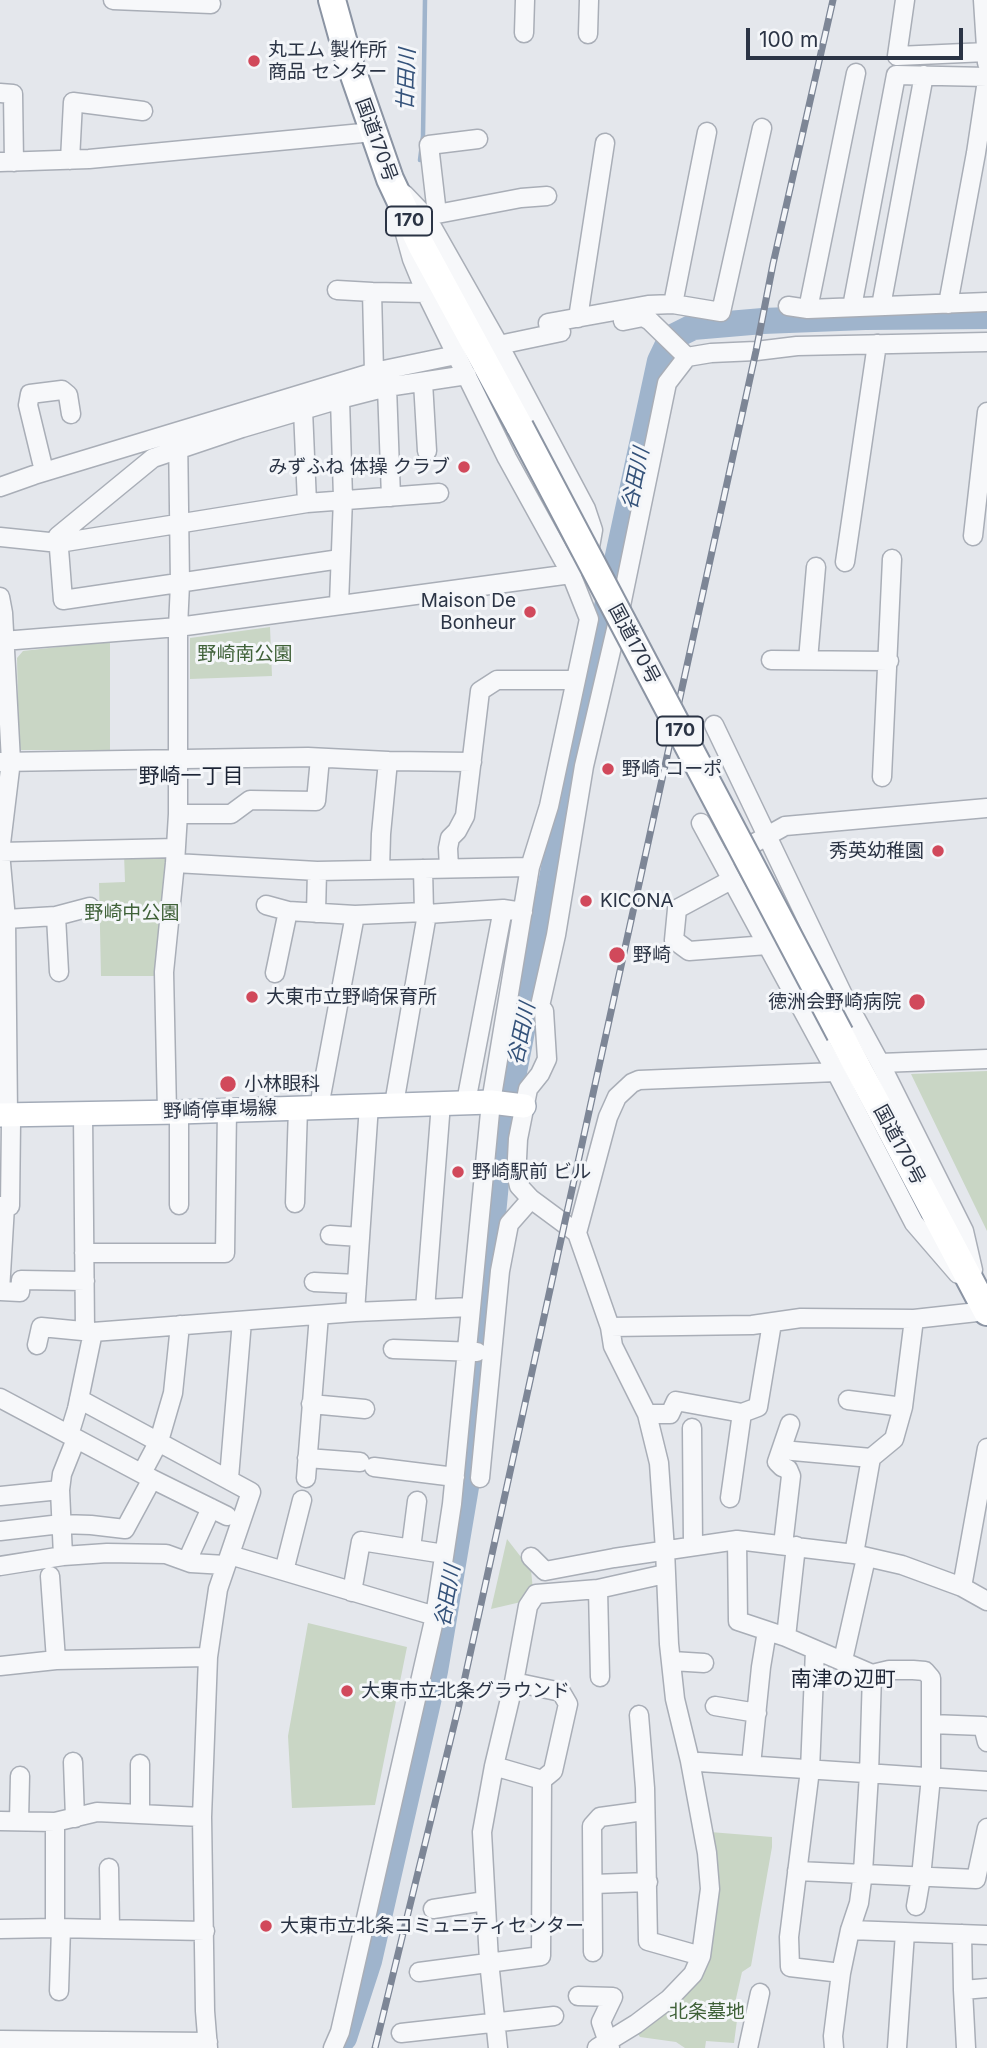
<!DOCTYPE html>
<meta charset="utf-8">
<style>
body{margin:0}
#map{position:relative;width:987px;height:2048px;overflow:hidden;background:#e4e7ec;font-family:Inter,sans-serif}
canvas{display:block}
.scale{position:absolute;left:746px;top:28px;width:217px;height:32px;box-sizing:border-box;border:4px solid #2b3445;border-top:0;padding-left:9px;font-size:21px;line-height:24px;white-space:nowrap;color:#2b3445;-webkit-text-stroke:5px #f4f6f9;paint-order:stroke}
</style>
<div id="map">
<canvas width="987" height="2048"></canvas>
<div class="scale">100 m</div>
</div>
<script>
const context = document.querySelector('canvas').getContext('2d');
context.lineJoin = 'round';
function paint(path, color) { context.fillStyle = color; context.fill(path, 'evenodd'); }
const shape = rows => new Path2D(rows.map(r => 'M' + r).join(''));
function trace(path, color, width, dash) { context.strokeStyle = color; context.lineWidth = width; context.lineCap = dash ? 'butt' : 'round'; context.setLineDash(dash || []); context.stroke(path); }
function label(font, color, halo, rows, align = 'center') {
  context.font = font + ' Inter,"Noto Sans JP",sans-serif'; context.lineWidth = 6; context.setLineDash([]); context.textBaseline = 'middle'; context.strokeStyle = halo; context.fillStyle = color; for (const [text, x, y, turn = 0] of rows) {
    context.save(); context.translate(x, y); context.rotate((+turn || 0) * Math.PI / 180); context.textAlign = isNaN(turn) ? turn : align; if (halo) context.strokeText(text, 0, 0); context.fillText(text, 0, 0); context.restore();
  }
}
const green = shape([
 [270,627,272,676,190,679,190,638],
 [110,641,110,750,19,750,17,658,23,651],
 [124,854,147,854,168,858,158,976,101,976,99,883,125,882],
 [987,1071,987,1231,911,1074],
 [507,1539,531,1570,533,1590,521,1602,491,1609],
 [308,1623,407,1647,375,1805,292,1808,288,1736],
 [710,1832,772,1837,772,1847,751,1966,742,1972,735,2003,739,2005,734,2043,706,2041,705,2048,685,2048,676,2042,640,2037,638,2034,690,1988]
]);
const stream = shape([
 [420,160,423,136,425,0]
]);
const river = shape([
 [344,2038,369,1961,435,1671,468,1475,496,1183,505,1118,586,704,660,361,671,338,693,327,763,321,865,317,987,316]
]);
const minor = shape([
 [113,0,211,4],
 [905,0,897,56,987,52],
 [983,0,987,63],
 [524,33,525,0],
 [588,34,589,0],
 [0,93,13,94,14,162],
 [70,160,73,102,143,111],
 [0,162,89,159,373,132],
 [437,214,521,198,547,196],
 [427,218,437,214,429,145,478,139],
 [337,290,372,292],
 [673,304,707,132],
 [948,304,976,153,987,80],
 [788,306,808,309,987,302],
 [881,306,924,75],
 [852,307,896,75,987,77],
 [808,309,856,73],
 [578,318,605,143],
 [623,321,643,317,650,321,687,357],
 [550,334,548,323,648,305,673,304,721,312,762,128],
 [499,345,561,332],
 [374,372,372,292,426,293],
 [423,382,427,451],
 [387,387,391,497],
 [303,410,307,503],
 [44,471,28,405,30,394,62,390,68,395,71,414],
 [0,487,34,475,374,372,456,355],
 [973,536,987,412],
 [0,537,59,543,307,503,439,493],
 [340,559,63,600,58,536,153,458,242,428,340,399,387,387,467,375],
 [845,562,877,344],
 [0,597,3,613,11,761,0,852,6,919,8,1115,11,1123,10,1206,0,1206],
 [339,604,343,498,340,399],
 [3,641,178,627,571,574,590,547,593,530,586,509,499,345,427,218,404,194],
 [771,660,889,661],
 [808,660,816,567],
 [714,725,844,997,880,1063,964,1231,973,1270],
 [0,762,308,757,388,761,472,762],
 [882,777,892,559],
 [178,814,231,814,250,800,316,801,320,758],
 [701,823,836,1072,914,1223,958,1274],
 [0,852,176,848],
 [733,855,785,826,987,808],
 [175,863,317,871,530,867],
 [449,868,448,848,450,838,457,831,465,816,480,691,497,680,576,680],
 [423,869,424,912],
 [380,870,381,834,388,761],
 [731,880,677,909,674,940,689,951,767,945],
 [266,905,288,911,355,915,424,912,427,914,503,909,523,912],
 [316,913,317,871],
 [56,916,59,972],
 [6,919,56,916,90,907],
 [275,973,288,911],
 [880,1063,987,1059],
 [466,1102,503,909],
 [394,1104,427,914],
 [319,1107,355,915],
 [167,1112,164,972,175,863,178,814,178,627,180,584,178,432],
 [179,1112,179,1205],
 [83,1114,85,1330],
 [295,1203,298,1108],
 [577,1233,608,1117,617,1097,632,1083,639,1080,836,1072],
 [330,1235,360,1237],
 [84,1253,225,1253,227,1110],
 [314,1282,357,1284],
 [0,1291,20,1292,21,1280,85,1281],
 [0,1291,5,1206],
 [425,1309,441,1103],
 [355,1312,369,1105],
 [610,1327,752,1325,801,1318,914,1319,987,1311],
 [37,1345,41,1327,93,1332,355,1312,471,1307],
 [393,1349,477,1352],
 [0,1398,152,1479,227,1516],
 [79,1399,251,1492,218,1589,208,1657,202,1817,205,2011,208,2048],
 [848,1400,903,1407],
 [311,1404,365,1409],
 [647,1414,670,1414,676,1401,742,1413,758,1407,772,1323],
 [692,1428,693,1545],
 [69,1435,77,1409,93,1332],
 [782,1450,871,1458],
 [307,1458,360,1462],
 [374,1467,455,1477],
 [142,1473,159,1441,173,1393,180,1325],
 [229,1478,242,1321],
 [306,1478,319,1315],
 [480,1478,500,1271,509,1224,531,1199],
 [0,1496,60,1490],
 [730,1498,742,1413],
 [0,1531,61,1524,91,1525,125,1529,152,1479],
 [737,1540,738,1621,786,1637,872,1674,889,1670,913,1670,925,1671,931,1678,931,1777,921,1877,916,1906],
 [783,1545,791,1476,788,1469,782,1467,777,1462,790,1424],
 [411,1548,417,1501],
 [854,1554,871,1458,894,1439,903,1407,914,1319],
 [230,1555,435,1616],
 [63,1556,60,1490,62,1474,76,1439],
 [531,1557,545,1571,614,1558,737,1540,854,1554,902,1565,962,1587,987,1601],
 [187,1561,211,1508],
 [0,1566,63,1556,107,1553,166,1554,191,1563,225,1565],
 [284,1571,302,1500],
 [50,1576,56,1660],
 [962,1587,987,1448],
 [598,1589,600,1677],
 [352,1592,361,1541,438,1553],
 [786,1637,796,1546],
 [815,1650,810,1770,789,1937,790,1967,841,1973],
 [843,1660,866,1558],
 [672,1661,704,1663],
 [0,1666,56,1660,208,1657],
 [715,1706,757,1713],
 [639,1715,645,1788,648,1941,701,1956],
 [931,1724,983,1726,987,1742],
 [73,1762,75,1818],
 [699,1762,987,1781],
 [751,1765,761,1667,767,1631],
 [494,1766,542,1780,553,1771,568,1704,561,1692,514,1682],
 [140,1814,140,1764],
 [0,1821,55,1822,97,1812,202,1817],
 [19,1821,20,1776],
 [55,1822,55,1928],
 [109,1868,110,1929],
 [797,1871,976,1879,987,1828],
 [594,1884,648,1882],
 [433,1909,485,1901],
 [0,1929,55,1928,205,1931],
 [850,1930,987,1935],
 [962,1934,963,1990,966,2048],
 [593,1952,592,1826,600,1817,644,1811],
 [419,1972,541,1956,542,1780],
 [963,1990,987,1988],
 [59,1991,61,1928],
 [578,1996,613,1997,601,2022,610,2048],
 [401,2033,554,2016],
 [0,2040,208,2042],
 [333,2048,340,2032,435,1616,452,1504,491,1102,530,867,549,806,589,619,571,574,507,458,426,293,412,259,404,230],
 [498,2048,489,1961,482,1832,494,1766,514,1682,528,1606,536,1594,598,1589,665,1574],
 [597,2048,636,2024,669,1999,693,1974,701,1956,710,1889,707,1853,690,1761,675,1699,669,1644,665,1550,659,1463,647,1414,613,1346,610,1327,577,1233,531,1199,519,1186,516,1173,517,1159,518,1139,528,1089,540,1074,547,1059,544,1011,540,1006,556,935,584,766,617,625,667,383,687,357,711,353,756,351,797,346,987,342],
 [748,2048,760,1993],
 [834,2048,833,2036,841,1973,850,1930,859,1903,863,1872,869,1774,872,1674],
 [897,2048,905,1933]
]);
const major = shape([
 [0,1115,179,1112,491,1102,524,1106]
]);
const highway = shape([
 [332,0,349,61,390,179,421,245,520,427],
 [840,1034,987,1312]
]);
const rail = shape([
 [375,2048,458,1709,756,351,773,264,833,0]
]);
const highwayBridge = shape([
 [520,427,840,1034]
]);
const markers = [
 [254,61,7,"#d1495b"],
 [464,467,7,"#d1495b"],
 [530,612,7,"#d1495b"],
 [608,769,7,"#d1495b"],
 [938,851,7,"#d1495b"],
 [586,901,7,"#d1495b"],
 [617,955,9,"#d1495b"],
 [252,997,7,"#d1495b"],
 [917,1002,9,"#d1495b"],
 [228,1084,9,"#d1495b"],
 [458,1172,7,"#d1495b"],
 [347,1691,7,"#d1495b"],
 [266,1926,7,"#d1495b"]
];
const shields = [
 [409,221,46],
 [680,731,46]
];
const shieldNames = [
 ["170",409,221],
 ["170",680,731]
];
const poiNames = [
 ["丸エム 製作所",268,50],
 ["商品 センター",268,72],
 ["みずふね 体操 クラブ",450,467,"right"],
 ["Maison De",516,601,"right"],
 ["Bonheur",516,623,"right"],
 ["野崎 コーポ",622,769],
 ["秀英幼稚園",924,851,"right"],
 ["KICONA",600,901],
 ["野崎",633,955],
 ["大東市立野崎保育所",266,997],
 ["徳洲会野崎病院",901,1002,"right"],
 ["小林眼科",244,1084],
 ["野崎駅前 ビル",472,1172],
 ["大東市立北条グラウンド",361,1691],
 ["大東市立北条コミュニティセンター",280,1926]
];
const streetNames = [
 ["国道170号",376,140,70],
 ["国道170号",634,644,62],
 ["野崎停車場線",220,1110,-2],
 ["国道170号",899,1145,62]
];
const parkNames = [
 ["野崎南公園",245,654],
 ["野崎中公園",132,913],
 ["北条墓地",707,2012]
];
const waterNames = [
 ["廿田川",407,80,-88],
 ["谷田川",636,479,-78],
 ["谷田川",522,1034,-78],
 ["谷田川",448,1596,-80]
];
const neighbourhoodNames = [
 ["野崎一丁目",191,777],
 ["南津の辺町",843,1680]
];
paint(green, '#c9d6c5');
trace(stream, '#9fb4cc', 4.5);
trace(river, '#9fb4cc', 26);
trace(minor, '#a9aeb7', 21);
trace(major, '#a3abb8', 26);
trace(highway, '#8b94a3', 30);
trace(minor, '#f7f8fa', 18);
trace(major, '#fff', 23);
trace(highway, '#fff', 26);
trace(rail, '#7d8696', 7);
trace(rail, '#f4f6f9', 4.5, [13]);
trace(highwayBridge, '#8b94a3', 30, []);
trace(highwayBridge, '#fff', 26);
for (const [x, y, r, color] of markers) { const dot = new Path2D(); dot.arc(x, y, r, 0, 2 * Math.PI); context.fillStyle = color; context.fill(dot); trace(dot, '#f4f6f9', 2.5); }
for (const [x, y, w] of shields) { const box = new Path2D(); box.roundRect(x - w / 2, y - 14.5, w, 29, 5); context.fillStyle = '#f4f6f9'; context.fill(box); trace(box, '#2b3445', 2); }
label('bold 18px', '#2b3445', null, shieldNames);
label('19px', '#2b3445', '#f4f6f9', poiNames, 'left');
label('19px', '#2b3445', '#f4f6f9', streetNames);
label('19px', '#3f6138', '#f4f6f9', parkNames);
label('italic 21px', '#34527a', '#f4f6f9', waterNames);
label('21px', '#1d2536', '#f4f6f9', neighbourhoodNames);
</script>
